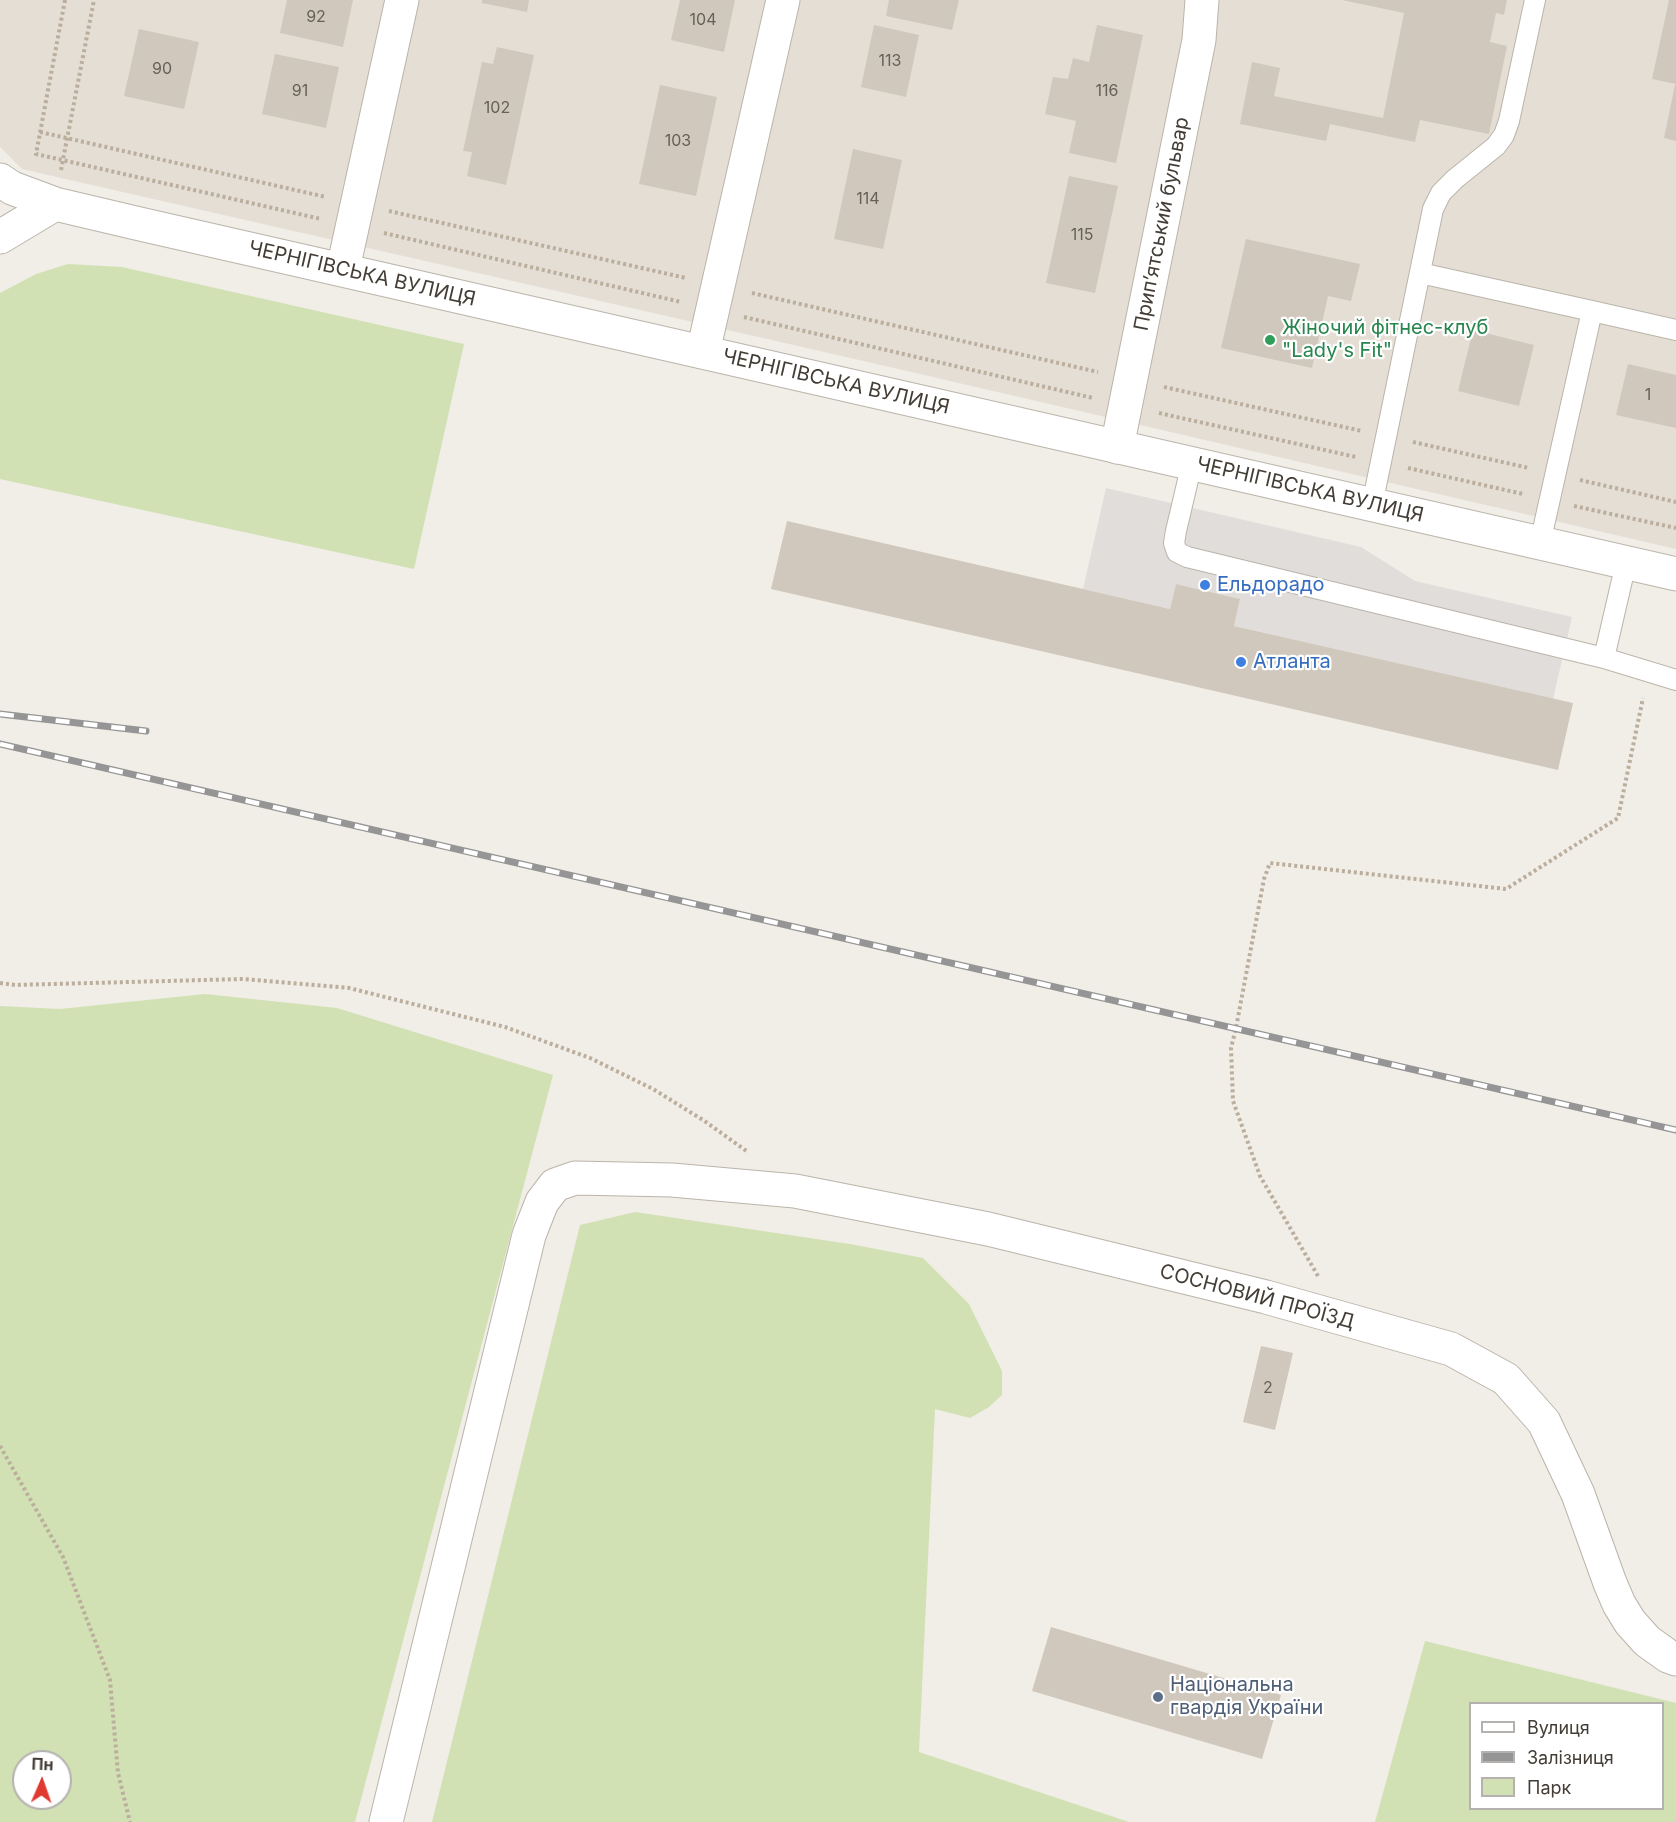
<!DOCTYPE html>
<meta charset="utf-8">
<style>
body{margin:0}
#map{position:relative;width:1676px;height:1822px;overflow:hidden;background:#f1ede7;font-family:Inter,sans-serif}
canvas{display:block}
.legend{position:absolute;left:1469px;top:1702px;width:195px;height:108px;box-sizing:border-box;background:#fff;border:2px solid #b4b1af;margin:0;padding:8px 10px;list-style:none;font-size:18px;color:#433d36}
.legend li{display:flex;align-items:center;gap:12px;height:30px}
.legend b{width:30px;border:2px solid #b4b1af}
.north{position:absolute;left:12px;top:1750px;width:60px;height:60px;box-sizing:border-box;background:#fff;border:2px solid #b4b1af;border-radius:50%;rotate:2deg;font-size:16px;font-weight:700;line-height:24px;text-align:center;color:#433d36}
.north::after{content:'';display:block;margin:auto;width:21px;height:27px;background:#e0392f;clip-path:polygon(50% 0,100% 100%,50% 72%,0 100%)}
</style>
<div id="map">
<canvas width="1676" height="1822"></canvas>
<ul class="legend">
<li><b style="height:8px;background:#fff"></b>Вулиця</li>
<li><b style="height:8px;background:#959595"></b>Залізниця</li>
<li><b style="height:16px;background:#d1e1b4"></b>Парк</li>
</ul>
<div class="north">Пн</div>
</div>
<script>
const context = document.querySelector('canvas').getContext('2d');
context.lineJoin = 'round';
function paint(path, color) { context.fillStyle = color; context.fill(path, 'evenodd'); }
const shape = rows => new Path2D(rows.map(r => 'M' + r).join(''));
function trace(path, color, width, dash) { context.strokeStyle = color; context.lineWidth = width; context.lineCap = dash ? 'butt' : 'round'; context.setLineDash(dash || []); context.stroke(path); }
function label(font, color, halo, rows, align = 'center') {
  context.font = font + ' Inter,sans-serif'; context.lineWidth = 4.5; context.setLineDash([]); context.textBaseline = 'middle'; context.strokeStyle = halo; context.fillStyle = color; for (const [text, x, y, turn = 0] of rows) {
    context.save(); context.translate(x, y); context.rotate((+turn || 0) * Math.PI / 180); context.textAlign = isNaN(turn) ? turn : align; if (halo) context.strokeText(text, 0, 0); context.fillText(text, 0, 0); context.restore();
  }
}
const residential = shape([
 [0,0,1676,0,1676,549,868,362,22,169,0,147]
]);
const green = shape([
 [68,264,122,267,464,344,414,569,0,479,0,293,36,274],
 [205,994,337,1008,553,1075,355,1822,0,1822,0,1006,60,1009],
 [24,1762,60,1762,60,1798,24,1798],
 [635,1212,850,1244,923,1258,969,1304,1002,1371,1002,1395,989,1407,970,1418,935,1409,919,1752,1129,1822,432,1822,580,1225],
 [1425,1641,1676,1703,1676,1822,1375,1822],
 [1470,1704,1662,1704,1662,1808,1470,1808]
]);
const parking = shape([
 [1106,488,1361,547,1415,581,1572,617,1553,699,1234,626,1240,599,1176,584,1170,609,1083,589]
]);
const building = shape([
 [287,0,353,0,343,47,280,33],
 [482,0,529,0,527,12,482,3],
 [680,0,735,0,724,52,671,40],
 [889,0,959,0,952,30,886,16],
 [1342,0,1507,0,1504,15,1496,13,1490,42,1507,46,1489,134,1420,120,1415,142,1330,124,1326,141,1240,124,1252,62,1280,68,1274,96,1383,118,1404,13],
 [1669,0,1676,0,1676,84,1652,79],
 [874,25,919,35,906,97,861,87],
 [1097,25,1143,35,1116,163,1069,153,1076,121,1045,114,1053,77,1068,79,1073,58,1089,62],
 [139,29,199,42,184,109,124,96],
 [497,47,534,55,506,185,467,176,472,152,463,151,482,62,493,64],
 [275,54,339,67,326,128,262,114],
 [660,85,717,97,696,196,639,184],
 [1675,85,1676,85,1676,141,1664,138],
 [853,149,902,160,883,249,834,239],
 [1069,176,1118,186,1095,293,1046,283],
 [1246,239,1360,264,1351,301,1328,296,1312,368,1221,348],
 [1473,330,1534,345,1519,406,1458,391],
 [1628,364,1676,375,1676,428,1616,415],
 [787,521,1170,609,1176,584,1240,599,1234,626,1573,703,1558,770,771,589],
 [1261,1346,1293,1353,1275,1430,1243,1422],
 [1051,1627,1281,1695,1262,1759,1032,1691]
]);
const path = shape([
 [65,0,36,154,321,219],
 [40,132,326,197],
 [61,170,94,0],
 [389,211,686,278],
 [384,233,681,302],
 [752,293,1098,372],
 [744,317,1093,398],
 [1164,387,1362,431],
 [1159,413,1356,457],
 [1413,442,1529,468],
 [1408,468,1523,494],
 [1580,480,1676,502],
 [1574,506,1676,528],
 [0,983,15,985,243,979,349,988,505,1027,590,1058,653,1089,703,1120,748,1152],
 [1318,1276,1260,1176,1233,1101,1231,1048,1236,1028,1264,879,1270,863,1506,889,1618,818,1643,698],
 [0,1446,63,1557,110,1680,118,1773,130,1822]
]);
const service = shape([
 [1420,273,1592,311],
 [1192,463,1176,531,1174,543,1177,552,1187,557,1604,658],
 [1372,505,1433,209,1441,193,1455,179,1496,146,1504,135,1509,121,1535,0],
 [1540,543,1592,311,1676,330],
 [1626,563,1604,658,1676,680]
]);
const minor = shape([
 [343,269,402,0],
 [703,352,783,0],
 [1117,447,1199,40,1202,0],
 [386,1822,529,1235,542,1202,555,1185,575,1178,672,1180,795,1191,988,1229,1266,1297,1451,1349,1506,1379,1544,1422,1578,1494,1610,1583,1619,1604,1630,1622,1647,1641,1668,1656,1676,1659]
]);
const tertiary = shape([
 [0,180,12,188,55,204,140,224,1676,574],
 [0,237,55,204]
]);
const rail = shape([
 [0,714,146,731],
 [0,744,1676,1130]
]);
const markers = [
 [1270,340,6,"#2e9e5b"],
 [1205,585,6,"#3f7fe0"],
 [1241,662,6,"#3f7fe0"],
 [1158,1697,6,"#5c6f8a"]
];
const numberNames = [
 ["92",316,17],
 ["104",703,20],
 ["113",890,61],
 ["90",162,69],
 ["91",300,91],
 ["116",1107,91],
 ["102",497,108],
 ["103",678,141],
 ["114",868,199],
 ["115",1082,235],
 ["1",1648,395],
 ["2",1268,1388]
];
const streetNames = [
 ["Припʼятський бульвар",1162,224,-79],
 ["ЧЕРНІГІВСЬКА ВУЛИЦЯ",362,274,13],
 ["ЧЕРНІГІВСЬКА ВУЛИЦЯ",836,382,13],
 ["ЧЕРНІГІВСЬКА ВУЛИЦЯ",1310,490,13],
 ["СОСНОВИЙ ПРОЇЗД",1257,1297,15]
];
const leisureNames = [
 ["Жіночий фітнес-клуб",1282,328],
 ["\"Lady's Fit\"",1282,351]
];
const shopNames = [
 ["Ельдорадо",1217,585],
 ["Атланта",1253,662]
];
const serviceNames = [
 ["Національна",1170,1685],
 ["гвардія України",1170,1708]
];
paint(residential, '#e4ded5');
paint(green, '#d1e1b4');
paint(parking, '#e0dddb');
paint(building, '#d1c8bd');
trace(service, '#bbb4aa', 22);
trace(minor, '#bbb4aa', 35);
trace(tertiary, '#bbb4aa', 35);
trace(path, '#bbae9d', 4, [3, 3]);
trace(service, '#fff', 20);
trace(minor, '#fff', 33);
trace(tertiary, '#fff', 33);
trace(rail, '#959595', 7);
trace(rail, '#fff', 4.5, [14]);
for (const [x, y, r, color] of markers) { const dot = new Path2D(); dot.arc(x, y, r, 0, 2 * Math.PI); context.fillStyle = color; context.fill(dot); trace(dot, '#fff', 2); }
label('16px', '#666058', null, numberNames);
label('20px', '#433d36', '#fff', streetNames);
label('20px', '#27864d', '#fff', leisureNames, 'left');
label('20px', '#366cbe', '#fff', shopNames, 'left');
label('20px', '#4e5e75', '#fff', serviceNames, 'left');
</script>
